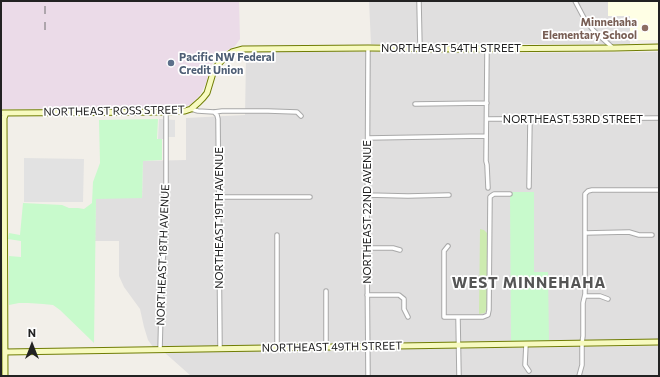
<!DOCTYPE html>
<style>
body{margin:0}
#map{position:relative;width:660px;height:377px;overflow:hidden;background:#f2efe9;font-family:Commissioner,sans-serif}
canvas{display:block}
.frame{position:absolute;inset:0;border:2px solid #222;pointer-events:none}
.north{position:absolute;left:12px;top:325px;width:40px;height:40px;-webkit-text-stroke:3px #fff;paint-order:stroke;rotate:0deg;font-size:11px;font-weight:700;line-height:16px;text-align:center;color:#222}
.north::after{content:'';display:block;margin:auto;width:14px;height:18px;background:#222;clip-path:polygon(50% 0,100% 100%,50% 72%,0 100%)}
</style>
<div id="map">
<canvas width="660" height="377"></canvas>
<div class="frame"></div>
<div class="north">N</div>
</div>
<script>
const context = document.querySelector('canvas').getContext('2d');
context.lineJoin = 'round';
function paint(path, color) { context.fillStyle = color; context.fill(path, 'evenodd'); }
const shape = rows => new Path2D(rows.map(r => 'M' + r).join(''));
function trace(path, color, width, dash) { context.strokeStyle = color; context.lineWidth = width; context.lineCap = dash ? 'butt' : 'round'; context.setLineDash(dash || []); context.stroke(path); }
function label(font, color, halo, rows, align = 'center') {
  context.font = font + ' Commissioner,sans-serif'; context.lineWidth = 3.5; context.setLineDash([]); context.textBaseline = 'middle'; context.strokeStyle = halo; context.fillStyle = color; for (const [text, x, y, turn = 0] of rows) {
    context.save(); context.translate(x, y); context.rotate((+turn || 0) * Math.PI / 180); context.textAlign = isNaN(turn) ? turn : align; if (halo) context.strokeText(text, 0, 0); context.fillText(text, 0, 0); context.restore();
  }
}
const residential = shape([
 [369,1,608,1,608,16,630,16,630,44,371,44],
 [254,51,493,53,659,52,659,340,401,343,153,347,148,340,144,327,140,309,124,287,119,276,119,241,95,241,96,198,142,198,143,161,186,160,186,118,245,115,246,59],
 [659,346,659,376,191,376,164,352]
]);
const industrial = shape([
 [1,1,239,1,240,39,235,46,222,53,211,65,206,83,200,95,192,104,181,108,1,109]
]);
const education = shape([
 [608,1,659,1,659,40,630,40,630,16,608,16]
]);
const grass = shape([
 [480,229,484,230,487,233,487,307,485,313,479,314]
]);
const park = shape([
 [158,119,157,139,162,139,162,160,143,161,142,198,96,199,94,343,60,310,53,305,43,304,28,303,19,303,9,305,9,256,21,257,21,241,8,239,9,233,20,235,23,203,62,205,69,208,78,208,84,209,92,203,93,182,100,163,99,120],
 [510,192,534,192,534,272,548,272,549,342,511,343]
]);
const parking = shape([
 [159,119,175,120,175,137,166,137,166,139,158,139],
 [24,158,84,159,83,202,24,202]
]);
const street = shape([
 [419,1,420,48],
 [575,1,584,18,593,30,613,48],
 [368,48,367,248,368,376],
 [487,49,486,161,487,165,488,188],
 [415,104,487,103],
 [191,109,198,111,214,112,222,111,268,111,297,112,301,116],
 [214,112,217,115,218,119,220,348],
 [487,119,659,118],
 [368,138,486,136],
 [529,187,530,119],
 [367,195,408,196,449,195],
 [219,197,310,197],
 [585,233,629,232,639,235,652,235],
 [448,246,444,251,444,317,483,317,488,315,489,310,490,197,491,196,494,194,510,194],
 [367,248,393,248,400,250],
 [367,295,399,295,404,299,404,309,408,317],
 [585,296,600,296,608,299],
 [458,318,459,376],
 [526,344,525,365,529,371],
 [277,347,277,235],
 [326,347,326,291],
 [160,350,162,269,166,233,166,112],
 [579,376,582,365,582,343,583,336,583,303,585,294,585,194,588,191,592,190,659,190]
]);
const secondary = shape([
 [1,113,166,112,185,111,191,109,199,102,203,98,207,93,213,73,216,67,225,57,232,52,243,49,368,48,453,49,614,48,659,47],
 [5,352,659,342],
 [5,376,4,118,6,113]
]);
const rail = shape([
 [45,30,45,1]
]);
const markers = [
 [645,28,4,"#8d6e63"],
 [171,63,4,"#5c6f8a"]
];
const educationNames = [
 ["Minnehaha",637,22],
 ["Elementary School",637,35]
];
const streetNames = [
 ["NORTHEAST 54TH STREET",451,48],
 ["NORTHEAST ROSS STREET",114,111,-1],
 ["NORTHEAST 53RD STREET",573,119],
 ["NORTHEAST 22ND AVENUE",367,212,-90],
 ["NORTHEAST 19TH AVENUE",219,218,-90],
 ["NORTHEAST 18TH AVENUE",163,255,-88],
 ["NORTHEAST 49TH STREET",332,347,-1]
];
const serviceNames = [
 ["Pacific NW Federal",179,57],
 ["Credit Union",179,70]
];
const districtNames = [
 ["WEST MINNEHAHA",529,283]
];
paint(residential, '#e0dfdf');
paint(industrial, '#ebdbe8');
paint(education, '#ffffe5');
paint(grass, '#cdebb0');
paint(park, '#c8facc');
paint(parking, '#e2e2e2');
trace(street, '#a9a9a9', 5.5);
trace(secondary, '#707d05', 7);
trace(street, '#fff', 3.5);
trace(secondary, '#f7fabf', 5);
trace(rail, '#707070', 1, [8, 8]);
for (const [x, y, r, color] of markers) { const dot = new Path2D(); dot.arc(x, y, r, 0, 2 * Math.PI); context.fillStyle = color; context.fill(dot); trace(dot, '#fff', 1.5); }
label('bold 11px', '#785e54', '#fff', educationNames, 'right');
label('11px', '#222', '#fff', streetNames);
label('bold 11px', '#4e5e75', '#fff', serviceNames, 'left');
context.letterSpacing = '1px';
label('bold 15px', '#555', '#fff', districtNames);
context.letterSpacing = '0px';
</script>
